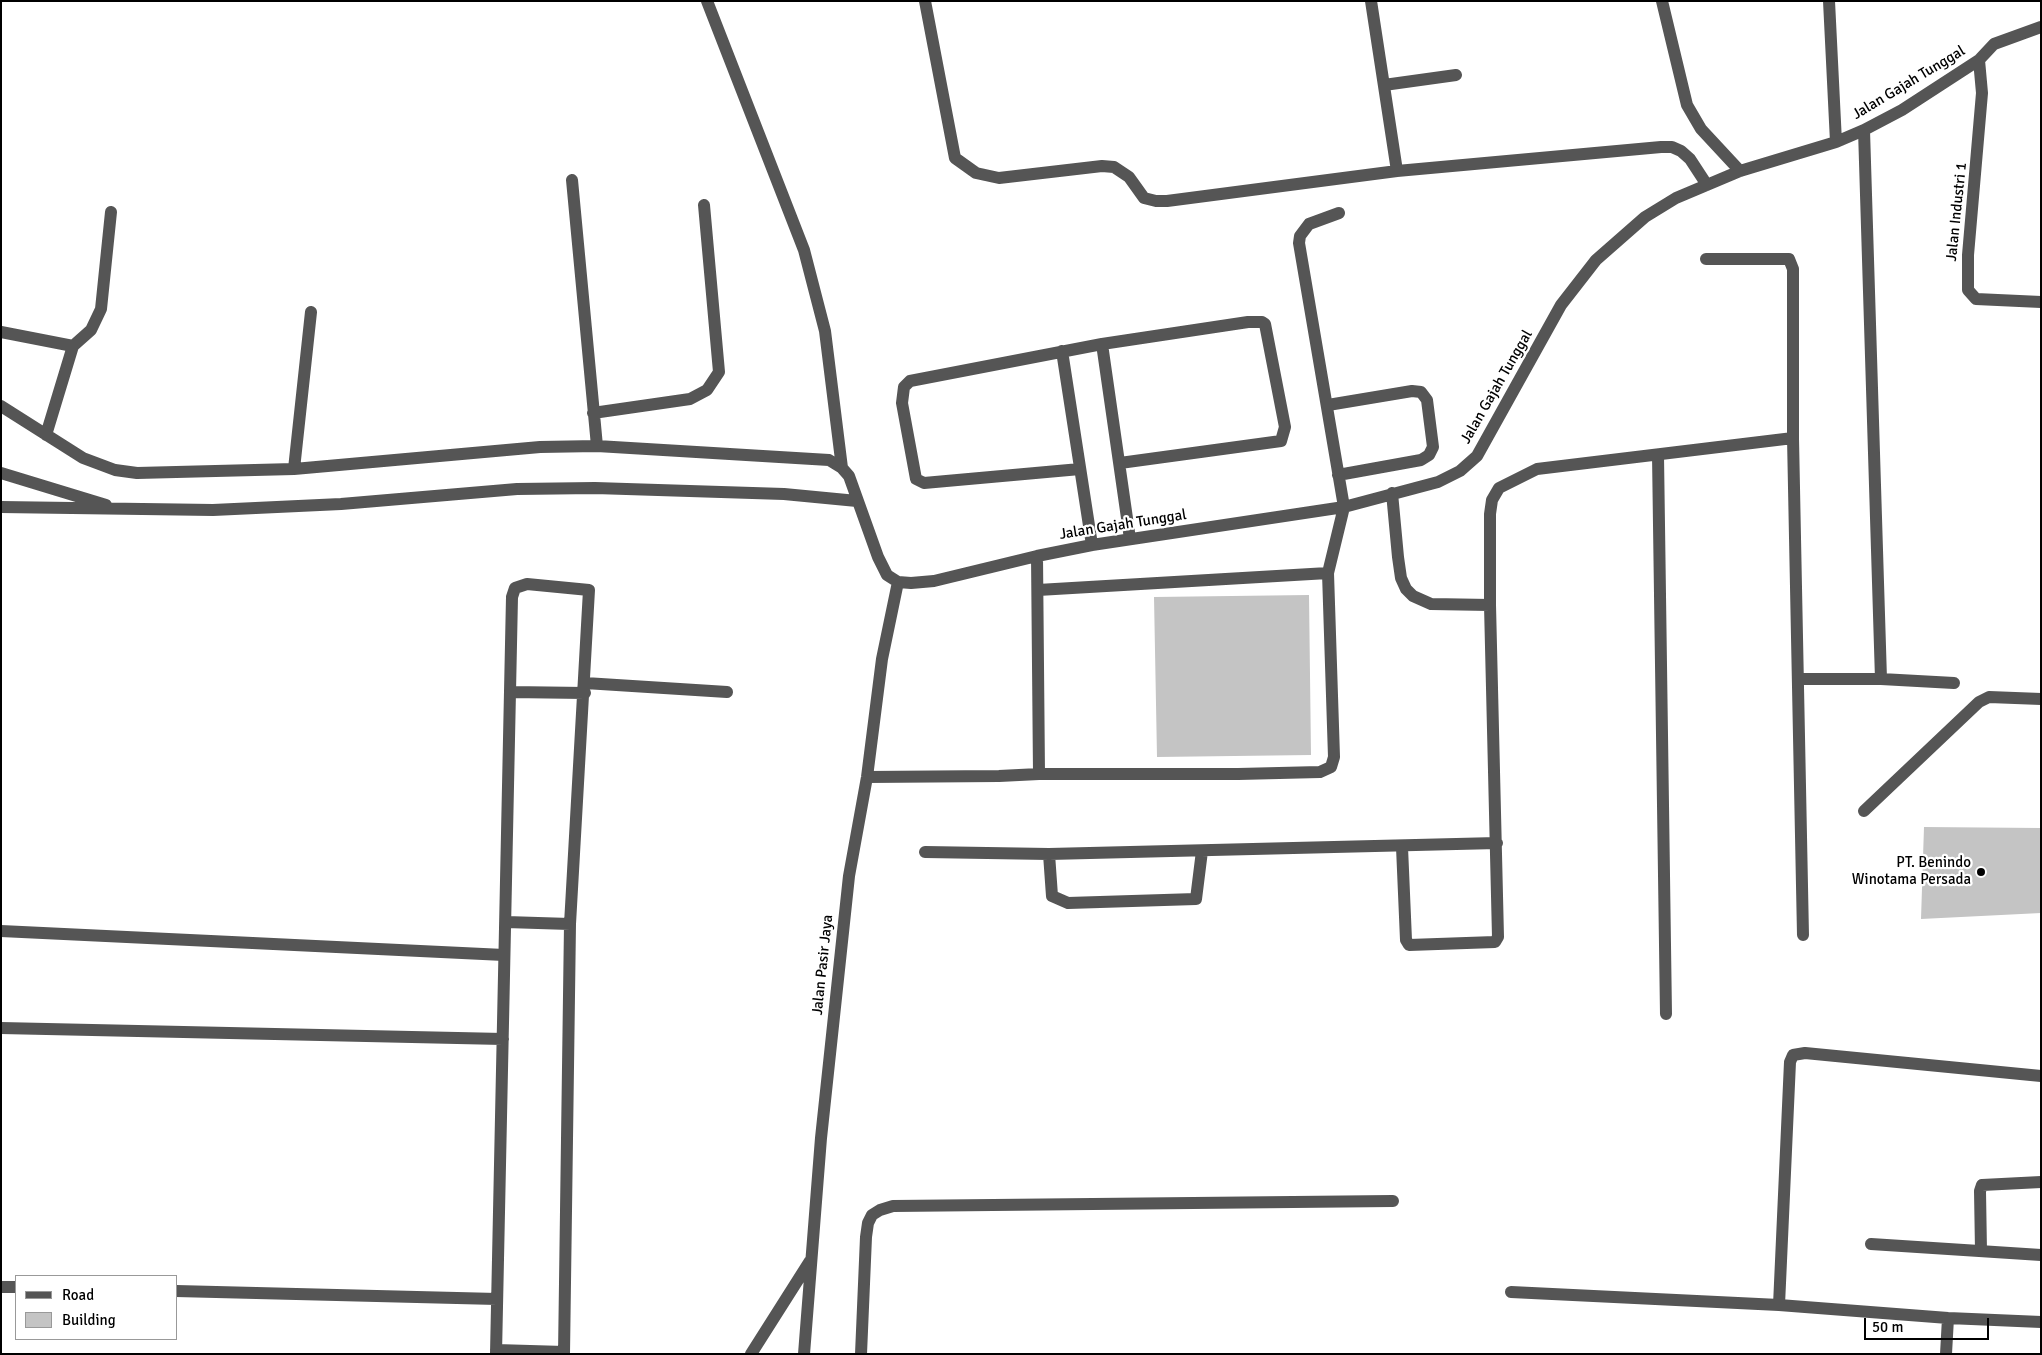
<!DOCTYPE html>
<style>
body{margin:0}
#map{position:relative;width:2042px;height:1355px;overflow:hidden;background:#fff;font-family:Signika,sans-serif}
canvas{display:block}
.frame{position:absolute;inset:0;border:2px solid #000;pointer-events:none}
.legend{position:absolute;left:15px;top:1275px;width:162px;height:65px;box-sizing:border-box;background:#fff;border:1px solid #999;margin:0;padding:6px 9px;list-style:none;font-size:15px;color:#000}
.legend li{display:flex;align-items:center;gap:10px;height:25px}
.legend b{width:25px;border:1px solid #999}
.scale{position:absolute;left:1864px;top:1318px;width:125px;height:22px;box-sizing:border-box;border:2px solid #000;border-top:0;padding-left:6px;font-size:15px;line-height:18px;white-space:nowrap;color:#000;-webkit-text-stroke:4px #fff;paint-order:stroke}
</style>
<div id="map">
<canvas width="2042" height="1355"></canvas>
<div class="frame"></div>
<ul class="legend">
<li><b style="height:6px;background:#555"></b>Road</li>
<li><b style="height:14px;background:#c4c4c4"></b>Building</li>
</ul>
<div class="scale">50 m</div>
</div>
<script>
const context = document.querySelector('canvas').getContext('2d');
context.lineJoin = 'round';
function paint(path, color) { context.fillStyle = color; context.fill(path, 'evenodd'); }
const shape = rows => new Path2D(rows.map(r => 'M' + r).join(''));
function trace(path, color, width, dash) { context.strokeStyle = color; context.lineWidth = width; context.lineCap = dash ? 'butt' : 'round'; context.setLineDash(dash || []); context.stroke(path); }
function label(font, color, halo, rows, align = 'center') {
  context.font = font + ' Signika,sans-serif'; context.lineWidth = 4.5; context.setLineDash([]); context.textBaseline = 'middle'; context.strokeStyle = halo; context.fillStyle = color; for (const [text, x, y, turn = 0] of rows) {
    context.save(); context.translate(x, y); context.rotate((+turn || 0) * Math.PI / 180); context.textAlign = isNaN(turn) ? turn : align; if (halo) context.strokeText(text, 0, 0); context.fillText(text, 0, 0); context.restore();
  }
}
const building = shape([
 [1309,595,1311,755,1157,757,1154,597],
 [1924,827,2041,828,2041,913,1921,919]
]);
const minor = shape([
 [707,1,804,250,825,331,842,468],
 [925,1,955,158,976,173,999,178,1102,166,1114,167,1129,177,1144,198,1156,201,1167,201,1397,171,1661,147,1672,147,1681,151,1690,159,1707,185],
 [1371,1,1397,171],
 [1662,1,1687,105,1701,129,1740,171],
 [1829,1,1836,142],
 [1979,60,1982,93,1968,255,1968,290,1976,299,2041,302],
 [1384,85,1456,75],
 [1864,130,1881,679],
 [572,180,597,446],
 [1706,259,1789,259,1793,269,1793,438,1803,935],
 [1,332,73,346,46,435],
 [1102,344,1130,539],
 [73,346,91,330,101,309,111,212],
 [1062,351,1092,545],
 [1328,405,1412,391,1421,392,1427,400,1433,447,1429,455,1421,460,1338,475],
 [1,406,83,458,115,470,137,473,294,469,540,447,597,446,829,460,842,468,849,476,878,557,887,575,898,582,911,583,934,581,1037,556,1092,545,1344,507,1438,482,1460,471,1477,456,1561,305,1596,260,1645,217,1676,198,1740,171,1836,142,1864,130,1902,110,1979,60,1994,44,2041,27],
 [593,413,690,399,707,390,719,372,704,205],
 [1658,455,1666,1014],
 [294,469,311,312],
 [1080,469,924,483,916,479,902,403,904,387,910,381,1102,344,1248,322,1262,322,1265,324,1285,427,1281,441,1120,463],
 [1,473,106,505],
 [1392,493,1398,557,1401,578,1406,589,1413,596,1431,604,1490,605],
 [1,507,213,510,341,504,517,489,595,488,784,494,857,501],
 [1038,590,1328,573],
 [1798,679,1881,679,1954,683],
 [585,683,727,692],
 [510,692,585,693],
 [1039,774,1238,774,1320,772,1331,767,1334,757,1328,573,1344,507,1299,243,1300,236,1309,224,1339,213],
 [867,777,999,776,1039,774,1037,556],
 [1864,811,1979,702,1989,697,2041,699],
 [1402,847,1406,940,1409,945,1495,942,1498,937,1490,605,1490,514,1492,500,1499,488,1537,469,1793,438],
 [925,852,1049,854,1497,843],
 [1049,854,1052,896,1068,903,1196,899,1202,851],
 [506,922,570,924],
 [1,931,504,955],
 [1,1028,503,1039],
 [1871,1244,2041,1255],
 [1981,1251,1980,1191,1982,1185,2041,1182],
 [1,1287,16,1287],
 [176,1291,497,1299],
 [1511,1292,1779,1305,1948,1318,2041,1322],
 [1779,1305,1790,1062,1793,1055,1805,1053,2041,1076],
 [496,1350,564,1352],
 [496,1354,512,597,515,588,527,584,589,590,570,924,564,1354],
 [751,1354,810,1261],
 [804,1354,821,1138,849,876,867,777,882,659,898,582],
 [861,1354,866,1237,868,1223,872,1215,880,1210,893,1206,1393,1201],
 [1946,1354,1948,1318]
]);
const markers = [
 [1981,872,5,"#000"]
];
const streetNames = [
 ["Jalan Gajah Tunggal",1909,83,-31],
 ["Jalan Industri 1",1957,212,-84],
 ["Jalan Gajah Tunggal",1497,387,-60],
 ["Jalan Gajah Tunggal",1123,525,-9],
 ["Jalan Pasir Jaya",823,965,-84]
];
const poiNames = [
 ["PT. Benindo",1971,863],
 ["Winotama Persada",1971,880]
];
paint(building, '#c4c4c4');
trace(minor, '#555', 12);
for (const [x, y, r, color] of markers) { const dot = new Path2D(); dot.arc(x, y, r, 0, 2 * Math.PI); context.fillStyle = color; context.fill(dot); trace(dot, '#fff', 2); }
label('15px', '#000', '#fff', streetNames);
label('15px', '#000', '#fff', poiNames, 'right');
</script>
